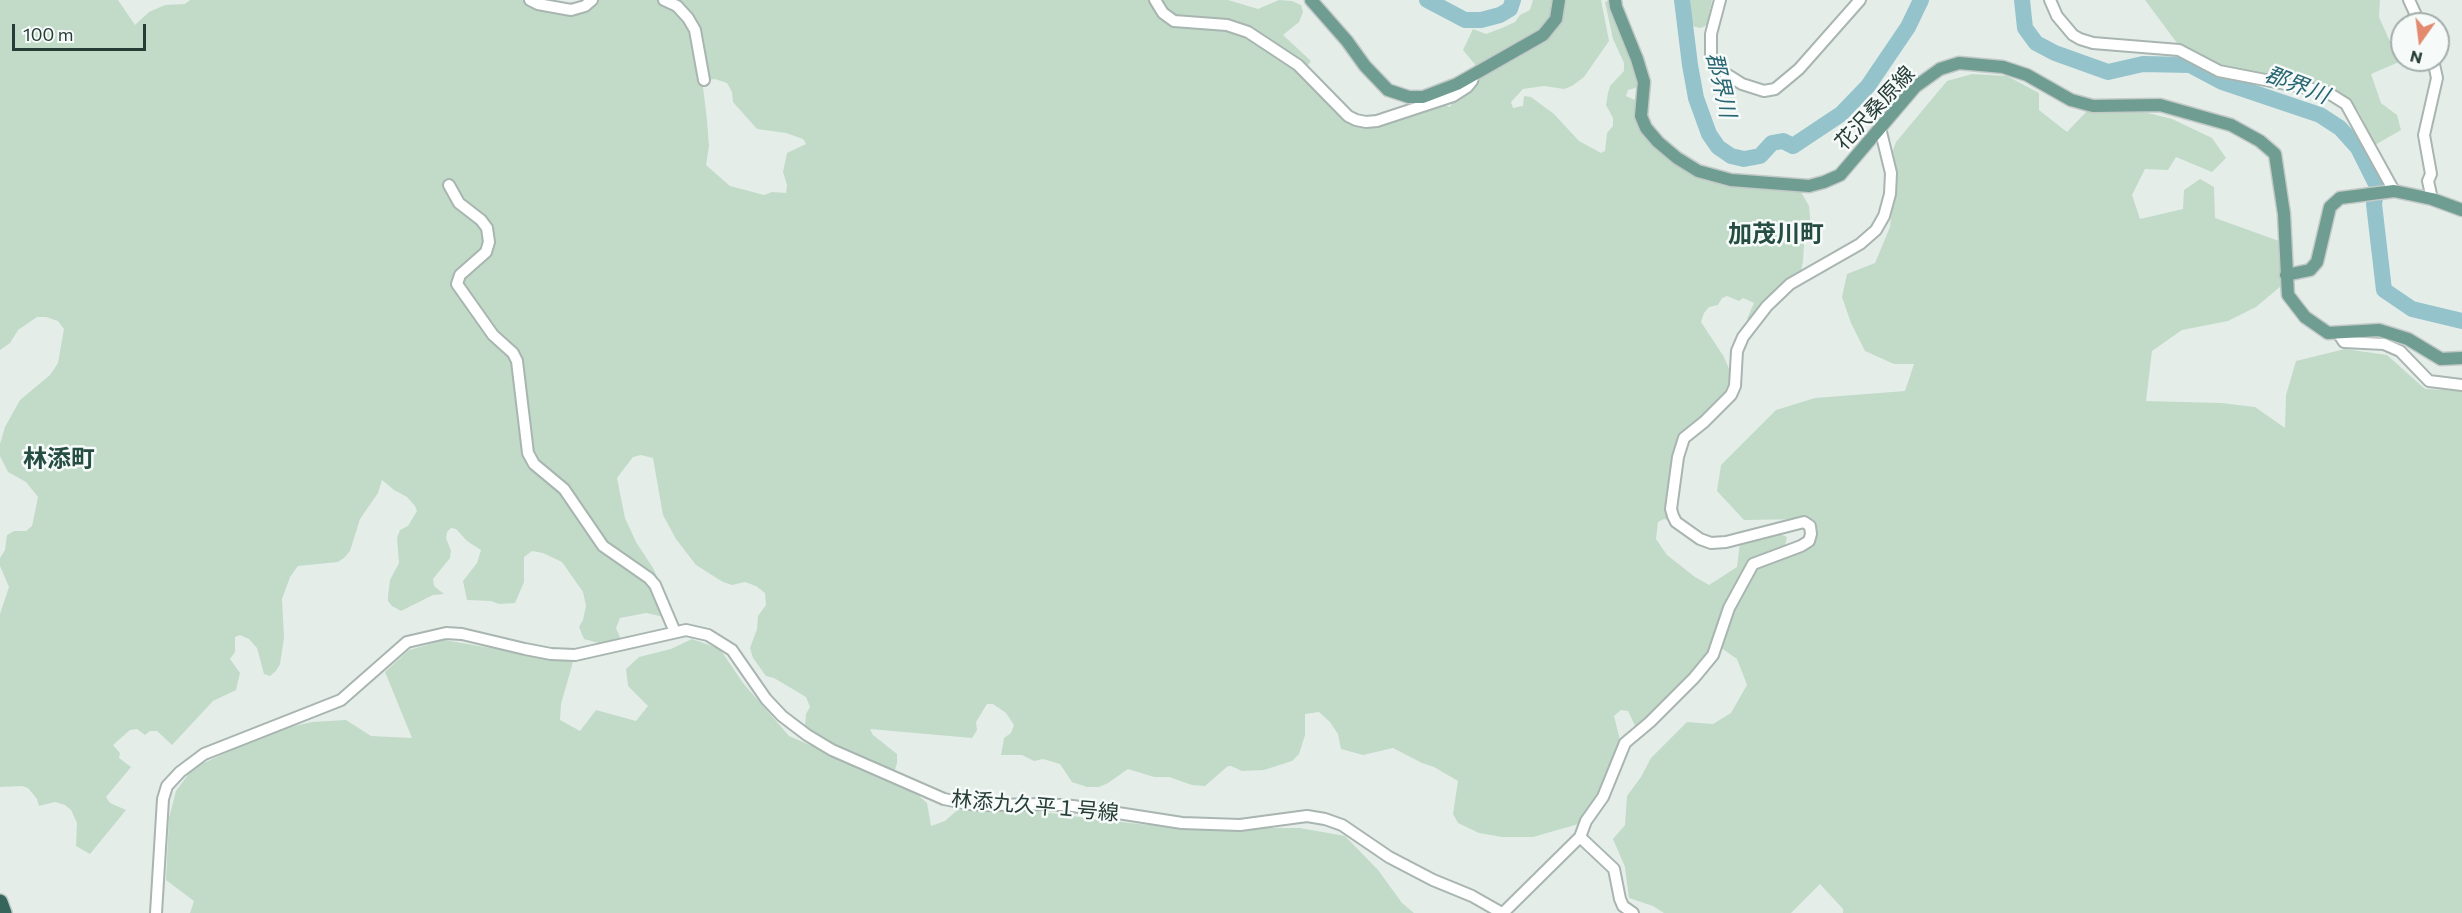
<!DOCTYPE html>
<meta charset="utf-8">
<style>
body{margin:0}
#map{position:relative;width:2462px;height:913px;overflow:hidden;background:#e5ede9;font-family:Commissioner,sans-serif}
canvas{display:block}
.north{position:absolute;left:2390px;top:12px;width:60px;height:60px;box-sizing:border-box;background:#f6faf8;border:2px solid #a3aeab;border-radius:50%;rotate:194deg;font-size:16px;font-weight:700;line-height:24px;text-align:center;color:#263d37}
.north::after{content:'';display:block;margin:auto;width:21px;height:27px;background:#e2896e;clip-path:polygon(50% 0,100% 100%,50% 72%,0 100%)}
.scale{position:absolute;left:12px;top:24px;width:134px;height:27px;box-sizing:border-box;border:3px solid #263d37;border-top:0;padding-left:8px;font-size:18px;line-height:21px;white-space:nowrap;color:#263d37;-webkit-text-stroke:4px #f6faf8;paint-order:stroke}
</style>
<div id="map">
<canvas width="2462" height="913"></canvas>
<div class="north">N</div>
<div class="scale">100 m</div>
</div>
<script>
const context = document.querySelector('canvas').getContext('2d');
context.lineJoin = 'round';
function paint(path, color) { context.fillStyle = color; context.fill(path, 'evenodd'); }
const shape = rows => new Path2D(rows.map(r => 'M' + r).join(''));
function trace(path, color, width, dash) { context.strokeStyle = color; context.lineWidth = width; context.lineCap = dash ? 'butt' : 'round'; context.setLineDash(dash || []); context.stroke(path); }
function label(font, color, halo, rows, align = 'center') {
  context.font = font + ' Commissioner,"Noto Sans JP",sans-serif'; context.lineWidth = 5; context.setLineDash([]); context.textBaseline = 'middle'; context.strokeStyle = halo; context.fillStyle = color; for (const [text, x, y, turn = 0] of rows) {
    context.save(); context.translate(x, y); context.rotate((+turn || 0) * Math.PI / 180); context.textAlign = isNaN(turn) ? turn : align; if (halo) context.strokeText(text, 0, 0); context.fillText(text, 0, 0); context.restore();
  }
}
const green = shape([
 [0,0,118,0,135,25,149,12,165,5,185,4,190,0,526,0,541,7,575,12,586,8,595,0,658,0,678,10,693,30,702,79,707,120,709,146,706,165,730,186,764,195,772,192,786,193,787,185,783,172,787,153,806,144,803,139,786,133,757,129,733,102,732,92,727,83,715,79,707,80,700,40,693,21,679,5,668,0,1152,0,1160,14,1177,24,1218,26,1248,35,1297,67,1313,81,1344,115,1353,121,1370,125,1443,104,1450,107,1454,99,1464,94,1480,76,1545,38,1554,29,1562,12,1563,0,1601,0,1609,41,1584,77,1572,86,1564,89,1544,86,1523,89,1511,102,1513,108,1523,106,1524,96,1531,97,1554,114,1579,141,1601,153,1605,151,1607,133,1613,126,1613,118,1606,105,1608,93,1610,86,1624,71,1624,63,1613,39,1605,2,1612,0,1639,71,1641,82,1635,88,1628,90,1626,96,1637,101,1637,116,1641,126,1660,149,1682,166,1695,173,1751,187,1800,190,1809,206,1811,226,1804,244,1803,261,1800,276,1778,290,1750,321,1747,319,1754,303,1743,298,1739,301,1727,296,1722,298,1718,305,1709,307,1704,313,1701,322,1724,357,1733,378,1732,385,1723,399,1685,434,1677,444,1669,508,1670,514,1668,520,1664,519,1658,522,1656,539,1667,555,1695,577,1709,585,1737,567,1740,542,1773,531,1787,537,1785,546,1776,551,1757,556,1748,565,1726,602,1714,644,1699,668,1636,728,1628,711,1621,710,1614,716,1621,744,1616,753,1605,797,1590,818,1582,823,1533,837,1502,837,1479,833,1458,823,1453,814,1458,781,1434,767,1422,763,1393,748,1363,755,1341,749,1338,734,1330,722,1319,712,1305,714,1305,735,1299,754,1292,761,1264,770,1242,771,1231,766,1228,766,1205,786,1192,785,1169,777,1154,777,1128,769,1108,783,1099,787,1087,787,1072,782,1060,764,1043,759,1034,761,1022,755,1001,755,1004,738,1011,733,1014,725,1006,713,993,704,987,704,976,722,977,730,972,738,870,729,873,735,897,754,897,763,894,773,832,746,809,732,805,726,806,714,810,707,806,697,774,678,766,676,753,658,750,648,757,629,758,616,766,605,765,593,756,586,745,582,732,585,723,582,696,565,676,539,663,515,653,458,641,455,633,457,617,478,625,518,636,542,653,568,666,596,671,613,660,616,646,613,620,618,616,628,620,637,617,642,606,645,584,639,579,627,583,620,586,606,583,592,562,562,543,553,532,551,524,557,524,582,515,603,499,604,491,601,467,600,463,581,477,563,481,550,467,541,456,529,451,528,447,532,446,538,451,551,450,558,433,579,434,586,444,594,433,595,401,611,392,606,388,601,388,596,390,580,399,563,397,538,400,530,408,526,417,511,415,506,407,497,394,490,382,480,378,493,360,519,350,551,344,558,338,562,298,566,290,577,282,599,284,638,280,664,276,671,270,676,264,674,257,648,249,639,240,635,235,637,235,652,230,659,240,673,236,690,213,701,172,745,157,731,150,731,145,735,137,729,130,730,113,745,120,753,119,758,131,767,106,797,110,803,126,810,90,854,76,846,77,823,71,810,65,805,55,802,39,806,37,799,28,788,22,786,0,787,0,614,9,587,0,566,0,558,5,550,7,535,14,531,26,531,32,526,38,497,26,482,8,472,0,456,0,444,5,427,20,400,50,375,58,363,64,329,58,321,46,317,37,317,18,330,10,343,0,350],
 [1157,0,1228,0,1258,9,1279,0,1292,1,1301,5,1303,12,1299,22,1283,35,1311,61,1308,65,1300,64,1250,31,1173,18],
 [1533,0,1555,0,1553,17,1535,36,1478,68,1463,50,1473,29,1486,34,1502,28,1515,22,1520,15,1530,10],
 [1689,0,1712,0,1707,25,1701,28,1695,27,1689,21,1686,11],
 [2145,0,2380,0,2379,17,2399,62,2371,74,2381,103,2397,115,2401,130,2375,145,2359,112,2342,93,2295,79,2231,70,2213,64,2177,43],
 [1972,74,2007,76,2039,93,2039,110,2067,132,2089,109,2136,110,2172,119,2212,138,2226,158,2212,172,2176,157,2168,170,2145,169,2132,195,2140,219,2183,209,2184,190,2200,179,2214,187,2215,218,2279,241,2281,286,2256,307,2228,321,2182,330,2152,351,2146,401,2221,403,2255,407,2285,428,2286,395,2296,361,2345,349,2387,355,2425,389,2462,391,2462,913,1843,913,1843,909,1820,884,1791,913,1664,913,1653,906,1629,898,1625,867,1613,839,1625,825,1627,796,1641,777,1651,758,1687,722,1713,724,1731,713,1747,685,1737,659,1720,647,1732,605,1755,569,1815,538,1816,529,1807,519,1744,520,1717,491,1721,465,1776,410,1815,398,1905,391,1914,364,1894,364,1865,351,1851,323,1842,297,1847,274,1875,263,1890,227,1893,199,1884,174,1896,142,1947,81],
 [692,639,720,649,743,683,789,736,910,788,927,803,931,826,945,821,963,805,1021,809,1101,820,1179,828,1300,828,1345,836,1378,870,1402,903,1414,913,190,913,194,901,166,880,169,818,176,791,193,768,273,731,312,722,346,720,371,736,412,738,385,672,409,650,444,640,573,662,561,704,560,720,580,731,596,710,636,721,648,706,628,686,626,669,639,657,671,649]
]);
const river = shape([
 [1427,0,1465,20,1481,20,1500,15,1510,9,1513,0],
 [1682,0,1690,65,1696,98,1709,134,1718,147,1731,156,1744,159,1760,156,1772,143,1783,141,1793,146,1841,114,1868,86,1908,27,1921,0],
 [2022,0,2025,28,2036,43,2055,53,2108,72,2143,64,2190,65,2222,82,2320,115,2340,128,2358,148,2377,186,2374,204,2384,290,2412,309,2462,321]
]);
const minor = shape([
 [530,0,538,4,571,10,585,6,592,0],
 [664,0,677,6,688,18,695,30,704,80],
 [1155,0,1163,13,1174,21,1227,25,1248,32,1298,65,1348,116,1356,120,1366,122,1377,121,1453,96,1467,87,1472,81,1474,74],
 [1720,0,1711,34,1711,55,1715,63,1723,72,1742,84,1764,91,1775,89,1799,69,1860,0],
 [2050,0,2057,16,2073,35,2080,39,2093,43,2179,50,2219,71,2327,92,2346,104,2394,191],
 [2409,0,2415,13,2413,24],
 [449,185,459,203,481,220,487,228,489,242,486,252,460,275,457,284,493,335,513,353,517,361,528,453,534,464,564,489,603,546,649,578,655,585,675,632],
 [2432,199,2428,181,2431,174,2424,135,2437,78,2433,60],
 [2338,333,2344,342,2384,344,2400,351,2429,381,2462,385],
 [1580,837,1614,869,1620,899,1623,906,1633,913],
 [156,913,163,799,167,786,180,772,204,754,341,700,407,642,446,633,462,634,525,649,551,654,575,655,686,630,708,635,732,650,766,699,782,716,807,735,832,750,944,799,969,804,988,805,1046,804,1073,806,1182,823,1240,825,1307,816,1325,819,1342,825,1389,857,1433,880,1472,896,1502,913],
 [1503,913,1580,837,1586,821,1603,797,1625,743,1650,722,1694,678,1713,655,1729,608,1753,564,1801,546,1809,541,1811,534,1810,526,1804,522,1726,542,1711,543,1700,539,1676,522,1673,516,1671,509,1678,457,1684,438,1704,422,1731,395,1735,386,1737,351,1743,337,1767,306,1790,284,1860,244,1876,230,1884,216,1890,194,1891,173,1880,128]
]);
const major = shape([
 [1311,0,1347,41,1365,66,1388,90,1409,97,1423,97,1457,84,1543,35,1556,19,1559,0],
 [1615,0,1616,7,1637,59,1644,82,1641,116,1646,128,1658,142,1677,158,1698,171,1731,180,1809,186,1824,182,1840,175,1915,87,1940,69,1959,63,2003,67,2027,75,2071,100,2093,106,2160,105,2231,125,2260,141,2275,154,2284,214,2288,295,2305,317,2328,333,2379,330,2408,339,2441,359,2462,358],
 [2286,275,2310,270,2317,262,2330,207,2340,198,2394,191,2432,199,2462,210]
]);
const highway = shape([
 [0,902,4,913]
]);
const streetNames = [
 ["花沢桑原線",1875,108,-47],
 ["林添九久平１号線",1035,806,5]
];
const waterNames = [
 ["郡界川",1721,85,77],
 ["郡界川",2297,85,21]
];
const quarterNames = [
 ["加茂川町",1776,234],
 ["林添町",59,459]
];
paint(green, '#c1dbc8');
trace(river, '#94c3cb', 16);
trace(minor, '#a8b5b0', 14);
trace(major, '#c2c9c7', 15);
trace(highway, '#c2c9c7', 18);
trace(minor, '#fff', 10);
trace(major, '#6f9d91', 12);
trace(highway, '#36665b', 15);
label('21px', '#263d37', '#f6faf8', streetNames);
label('italic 22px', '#276672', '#f6faf8', waterNames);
label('bold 24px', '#254d42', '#f6faf8', quarterNames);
</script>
